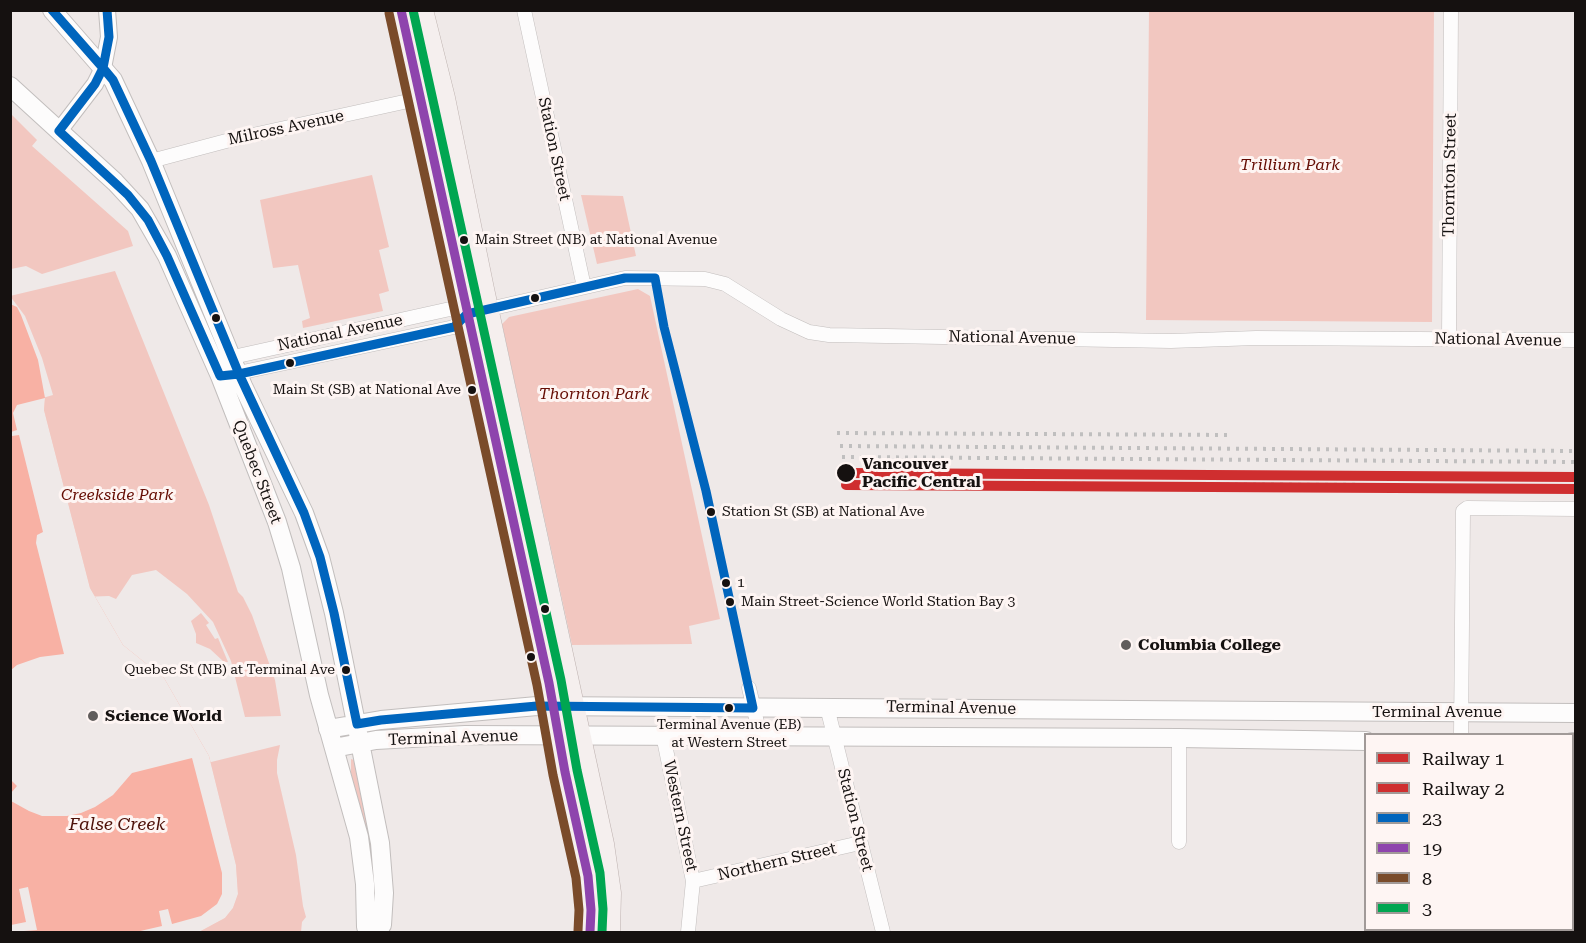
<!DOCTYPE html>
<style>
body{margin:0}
#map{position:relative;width:1586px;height:943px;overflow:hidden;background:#efe9e8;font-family:"Roboto Serif",serif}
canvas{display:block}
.frame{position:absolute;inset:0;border:12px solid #151110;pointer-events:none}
.legend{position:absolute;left:1364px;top:733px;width:210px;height:198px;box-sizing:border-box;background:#fef5f3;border:2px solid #a19a98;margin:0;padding:8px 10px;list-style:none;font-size:18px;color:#151110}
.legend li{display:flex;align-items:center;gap:12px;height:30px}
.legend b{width:30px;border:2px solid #a19a98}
</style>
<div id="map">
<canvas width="1586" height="943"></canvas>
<div class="frame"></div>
<ul class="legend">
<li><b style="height:8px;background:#cf2e2f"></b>Railway 1</li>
<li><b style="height:8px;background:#cf2e2f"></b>Railway 2</li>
<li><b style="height:8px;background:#0065bd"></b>23</li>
<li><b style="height:8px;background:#8e44ad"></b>19</li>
<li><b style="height:8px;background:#7a4b2a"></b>8</li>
<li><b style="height:8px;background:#00a651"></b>3</li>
</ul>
</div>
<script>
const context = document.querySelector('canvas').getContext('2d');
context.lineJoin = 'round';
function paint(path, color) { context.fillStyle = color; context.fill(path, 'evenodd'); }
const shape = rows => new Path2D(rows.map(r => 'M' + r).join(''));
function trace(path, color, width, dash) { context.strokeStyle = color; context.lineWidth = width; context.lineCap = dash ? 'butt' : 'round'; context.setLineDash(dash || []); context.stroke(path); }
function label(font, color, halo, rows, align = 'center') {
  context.font = font + ' "Roboto Serif",serif'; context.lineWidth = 6; context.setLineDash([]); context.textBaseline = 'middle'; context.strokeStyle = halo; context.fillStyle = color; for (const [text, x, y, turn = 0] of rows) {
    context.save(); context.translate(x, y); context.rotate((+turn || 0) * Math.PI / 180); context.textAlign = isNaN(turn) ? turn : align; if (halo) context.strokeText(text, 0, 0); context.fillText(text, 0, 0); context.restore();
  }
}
const green = shape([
 [1149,11,1434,11,1432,322,1146,320],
 [11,114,37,140,32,146,128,231,133,246,42,274,26,266,11,269],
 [372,175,389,247,379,250,389,291,379,294,383,311,303,328,302,321,310,318,298,265,273,268,260,200],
 [581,195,623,196,636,256,597,264],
 [115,271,209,505,238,592,243,597,252,615,275,680,281,716,245,717,231,661,213,622,187,594,156,570,132,575,116,599,109,596,82,597,18,405,53,395,42,358,25,316,10,296],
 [638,289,650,296,720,619,689,626,692,644,572,645,502,324,509,317],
 [201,613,209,623,206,625,215,639,218,638,228,662,224,662,210,649,196,643,196,634,191,621],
 [280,745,277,760,277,773,296,855,303,906,306,917,302,922,301,932,136,932,195,766],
 [351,759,354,760,369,829,374,868,373,869,370,869,351,773]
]);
const water = shape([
 [10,304,17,307,21,315,38,360,45,398,44,410,90,588,123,645,164,678,209,756,236,865,238,894,233,908,225,918,199,932,11,932]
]);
const pier = shape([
 [45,398,44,410,90,588,123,645,164,678,209,756,236,865,238,894,233,908,225,918,199,932,136,932,162,926,159,911,168,909,172,924,201,916,217,904,222,894,222,873,192,758,132,773,113,795,95,807,81,813,67,816,42,816,29,811,11,801,11,793,17,786,11,780,11,670,17,665,40,657,64,654,36,543,37,535,43,532,19,435,12,436,11,432,17,430,13,413,17,405],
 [28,887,37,930,11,932,11,925,26,922,19,889]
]);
const minor = shape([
 [524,10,584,287],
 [151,161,230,140,422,98],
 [1449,339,1451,10],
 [224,359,450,309,467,314],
 [229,375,454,327,467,314,625,278,705,279,725,284,781,319,809,332,829,335,1171,341,1256,338,1576,340],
 [749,688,760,735],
 [827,707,883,932],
 [1461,734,1463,511,1467,508,1576,509],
 [663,735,693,881,688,932],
 [1179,842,1179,738],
 [693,881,860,843]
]);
const tertiary = shape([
 [59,131,95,84,103,68,109,37,107,10]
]);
const secondary = shape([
 [52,10,113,80,151,161,243,386,304,513,320,557,334,613,380,843,384,893,382,925,376,932],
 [10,86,115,182,140,209,167,256,220,376,277,522,291,568,319,695,359,837,365,884,366,927,370,932],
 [328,729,381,720,537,706,1576,713],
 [1572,742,1576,742],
 [334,748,376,740,465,735,1179,738,1366,741]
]);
const primary = shape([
 [401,10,549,683,565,772,588,876,591,910,590,932],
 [423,10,445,98,484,289,604,844,611,893,610,932]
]);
const rail = shape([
 [837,433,1231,435],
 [840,446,1576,451],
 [842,457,1576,462],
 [848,483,1392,485]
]);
const bus1 = shape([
 [52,10,103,68],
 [103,68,113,80,151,161,239,374],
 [103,68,95,84,59,131,128,195,148,220,167,256,220,376,239,374],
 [103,68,109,37,107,10],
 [625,278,655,278,664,327,706,491,753,708,537,706,381,720,357,724,334,613,320,557,304,513,239,374,454,327,467,314,625,278]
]);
const bus2 = shape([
 [401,10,549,683,565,772,588,876,591,910,590,932]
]);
const bus3 = shape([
 [389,13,537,685,553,775,576,878,579,910,578,931]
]);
const bus4 = shape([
 [413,10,561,680,577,770,600,873,603,909,602,932]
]);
const rail1 = shape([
 [846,473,1576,477]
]);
const rail2 = shape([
 [846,485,1576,489]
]);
const markers = [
 [464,240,5,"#151110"],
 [535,298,5,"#151110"],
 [216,318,5,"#151110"],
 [290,363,5,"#151110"],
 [472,390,5,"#151110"],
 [846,473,10,"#151110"],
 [711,512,5,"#151110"],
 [726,583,5,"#151110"],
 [730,602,5,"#151110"],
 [545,609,5,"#151110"],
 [1126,645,6,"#615d5c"],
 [531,657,5,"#151110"],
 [346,670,5,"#151110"],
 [729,708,5,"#151110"],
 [93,716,6,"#615d5c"]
];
const busNames = [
 ["Main Street (NB) at National Avenue",475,240],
 ["Main St (SB) at National Ave",461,390,"right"],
 ["Station St (SB) at National Ave",722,512],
 ["1",737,583],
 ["Main Street-Science World Station Bay 3",741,602],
 ["Quebec St (NB) at Terminal Ave",335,670,"right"],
 ["Terminal Avenue (EB)",729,725,"center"],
 ["at Western Street",729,743,"center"]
];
const streetNames = [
 ["Milross Avenue",286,128,-12],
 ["Station Street",554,149,78],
 ["Thornton Street",1450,175,-89],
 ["National Avenue",340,333,-12],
 ["National Avenue",1012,338,1],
 ["National Avenue",1498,340,1],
 ["Quebec Street",257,472,69],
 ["Terminal Avenue",951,708,1],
 ["Terminal Avenue",1437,712],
 ["Terminal Avenue",453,738,-2],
 ["Western Street",680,816,78],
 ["Station Street",855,820,76],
 ["Northern Street",777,862,-13]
];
const parkNames = [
 ["Trillium Park",1290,165],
 ["Thornton Park",594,394],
 ["Creekside Park",117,495]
];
const stopNames = [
 ["Vancouver",862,464],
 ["Pacific Central",862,482]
];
const poiNames = [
 ["Columbia College",1138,645],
 ["Science World",105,716]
];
const waterNames = [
 ["False Creek",117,825]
];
paint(green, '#f2c7c0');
paint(water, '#f8b1a4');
paint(pier, '#efe9e8');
trace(minor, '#c2bebd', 15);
trace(tertiary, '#c2bebd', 18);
trace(secondary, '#c2bebd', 20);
trace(primary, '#bdb1af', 21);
trace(minor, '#fdfcfc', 14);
trace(tertiary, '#fdfcfc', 16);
trace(secondary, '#fdfcfc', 18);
trace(primary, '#f5efee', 20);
trace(rail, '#c0bfbf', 4, [3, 6]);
trace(bus1, '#0065bd', 9);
trace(bus2, '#8e44ad', 9);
trace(bus3, '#7a4b2a', 9);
trace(bus4, '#00a651', 9);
trace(rail1, '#cf2e2f', 10);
trace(rail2, '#cf2e2f', 10);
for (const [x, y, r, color] of markers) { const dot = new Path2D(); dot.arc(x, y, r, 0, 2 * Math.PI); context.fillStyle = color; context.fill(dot); trace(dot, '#fef5f3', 2); }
label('14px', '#151110', '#fef5f3', busNames, 'left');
label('16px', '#151110', '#fef5f3', streetNames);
label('italic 16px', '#650c03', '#fef5f3', parkNames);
label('bold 16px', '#151110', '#fef5f3', stopNames, 'left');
label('bold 16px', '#151110', '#fef5f3', poiNames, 'left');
label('italic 18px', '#4d1008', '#fef5f3', waterNames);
</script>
